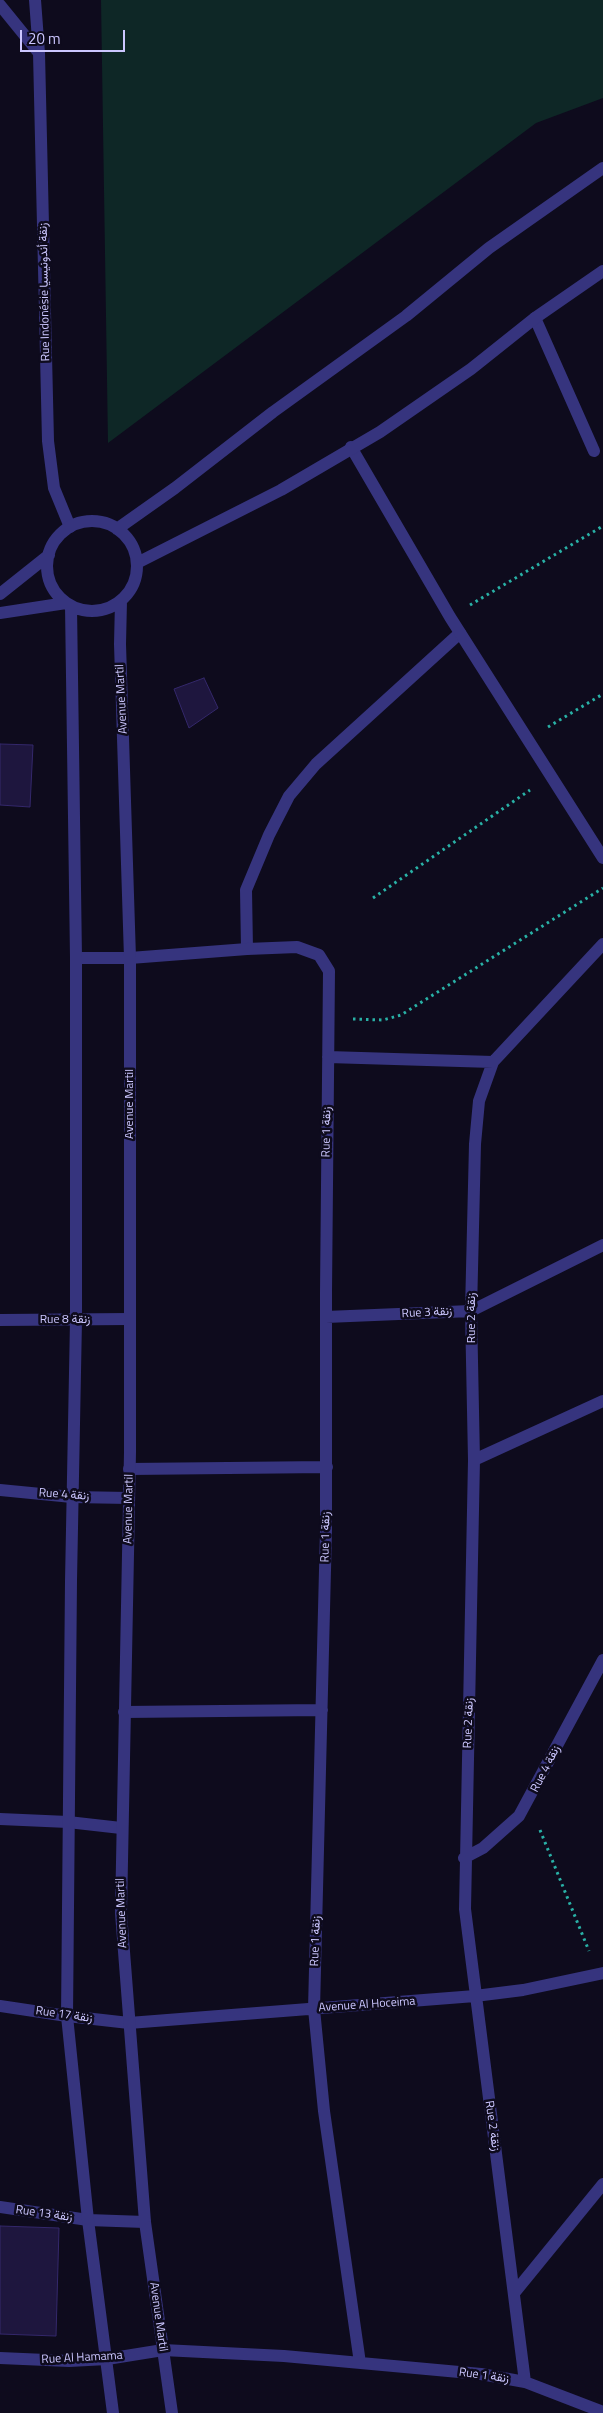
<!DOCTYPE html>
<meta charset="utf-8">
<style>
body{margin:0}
#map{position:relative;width:603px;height:2413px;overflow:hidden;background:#0e0b1d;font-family:"Titillium Web",sans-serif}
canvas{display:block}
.scale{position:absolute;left:20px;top:30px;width:105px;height:22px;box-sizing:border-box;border:2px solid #ccc7ff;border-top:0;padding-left:6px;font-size:15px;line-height:18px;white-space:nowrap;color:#ccc7ff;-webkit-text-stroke:4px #0e0b1d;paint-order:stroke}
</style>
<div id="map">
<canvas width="603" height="2413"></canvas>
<div class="scale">20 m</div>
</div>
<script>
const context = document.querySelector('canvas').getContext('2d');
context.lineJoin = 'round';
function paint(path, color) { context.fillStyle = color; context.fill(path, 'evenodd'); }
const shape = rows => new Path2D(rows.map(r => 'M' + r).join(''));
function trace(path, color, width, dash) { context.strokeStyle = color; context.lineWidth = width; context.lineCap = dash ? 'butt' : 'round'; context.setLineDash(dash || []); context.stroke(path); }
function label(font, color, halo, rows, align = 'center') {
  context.font = font + ' "Titillium Web",Vazirmatn,sans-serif'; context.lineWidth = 5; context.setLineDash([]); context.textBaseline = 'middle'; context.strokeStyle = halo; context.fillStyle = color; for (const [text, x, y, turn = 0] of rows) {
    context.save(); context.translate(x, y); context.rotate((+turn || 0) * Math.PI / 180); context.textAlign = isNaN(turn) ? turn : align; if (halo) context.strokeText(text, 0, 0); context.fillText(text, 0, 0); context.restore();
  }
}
const green = shape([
 [101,0,603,0,603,98,536,123,108,443]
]);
const building = shape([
 [204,678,218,708,189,728,174,689,204,678],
 [0,744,33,745,30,807,0,805,0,744],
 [0,2226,59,2228,56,2336,0,2334,0,2226]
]);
const path = shape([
 [470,605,603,526],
 [548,727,603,694],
 [373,898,530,790],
 [353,1019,383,1020,401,1015,603,888],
 [540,1830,589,1951]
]);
const service = shape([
 [535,318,594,451]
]);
const pedestrian = shape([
 [247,949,246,890,269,835,289,796,316,764,460,633]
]);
const minor = shape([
 [35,0,39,53,48,441,54,488,70,527],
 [0,5,39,53],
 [351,447,450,617,603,858],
 [76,958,130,958,247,949,297,947,319,955,329,971,326,1292,326,1530,314,2009,324,2111,360,2363],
 [328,1057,493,1062,603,944],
 [493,1062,479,1101,475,1144,471,1311,474,1460,465,1909,525,2382],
 [326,1317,471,1311,603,1245],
 [0,1320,130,1319],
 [474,1460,603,1401],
 [129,1469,327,1467],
 [0,1490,72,1497,129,1498],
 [124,1712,322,1710],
 [0,1819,68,1822,121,1828],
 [464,1858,483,1848,519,1816,603,1660],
 [0,2006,67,2016,129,2023,475,1996,523,1990,603,1973],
 [0,2207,88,2220,145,2222],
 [515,2292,603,2184],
 [0,2358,69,2361,107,2359,163,2350,284,2356,481,2374,525,2382,603,2412]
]);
const tertiary = shape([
 '47 566a45 45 0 1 1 90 0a45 45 0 1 1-90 0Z',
 [117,529,175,488,273,412,406,316,489,248,603,168],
 [137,563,281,490,380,432,471,369,535,318,603,271],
 [0,594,49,555],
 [121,601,120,644,130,958,130,1452,121,1913,145,2222,172,2413],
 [71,606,76,958,76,1320,71,1581,67,2016,88,2220,113,2413],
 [0,613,66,603]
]);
const streetNames = [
 ["Rue Indonésie زنقة أندونيسيا",45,292,-91],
 ["Avenue Martil",122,699,-93],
 ["Avenue Martil",130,1104,-90],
 ["Rue 1 زنقة",327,1132,-89],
 ["Rue 3 زنقة",427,1313,-3],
 ["Rue 2 زنقة",472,1318,-90],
 ["Rue 8 زنقة",65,1320],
 ["Rue 4 زنقة",64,1495,4],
 ["Avenue Martil",129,1509,-89],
 ["Rue 1 زنقة",326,1537,-89],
 ["Rue 2 زنقة",469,1723,-88],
 ["Rue 4 زنقة",546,1769,-63],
 ["Avenue Martil",122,1913,-92],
 ["Rue 1 زنقة",316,1941,-88],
 ["Avenue Al Hoceima",367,2005,-4],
 ["Rue 17 زنقة",64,2015,8],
 ["Rue 2 زنقة",492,2126,82],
 ["Rue 13 زنقة",44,2214,8],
 ["Avenue Martil",158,2317,82],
 ["Rue Al Hamama",82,2358,-3],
 ["Rue 1 زنقة",484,2376,8]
];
paint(green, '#0e2726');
paint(building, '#1e163e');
trace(building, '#34286b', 1);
trace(path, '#29b1a6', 3, [2.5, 4]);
trace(service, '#36347e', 12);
trace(pedestrian, '#36347e', 12);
trace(minor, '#36347e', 12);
trace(tertiary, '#36347e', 12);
label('12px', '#ccc7ff', '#0e0b1d', streetNames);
</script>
